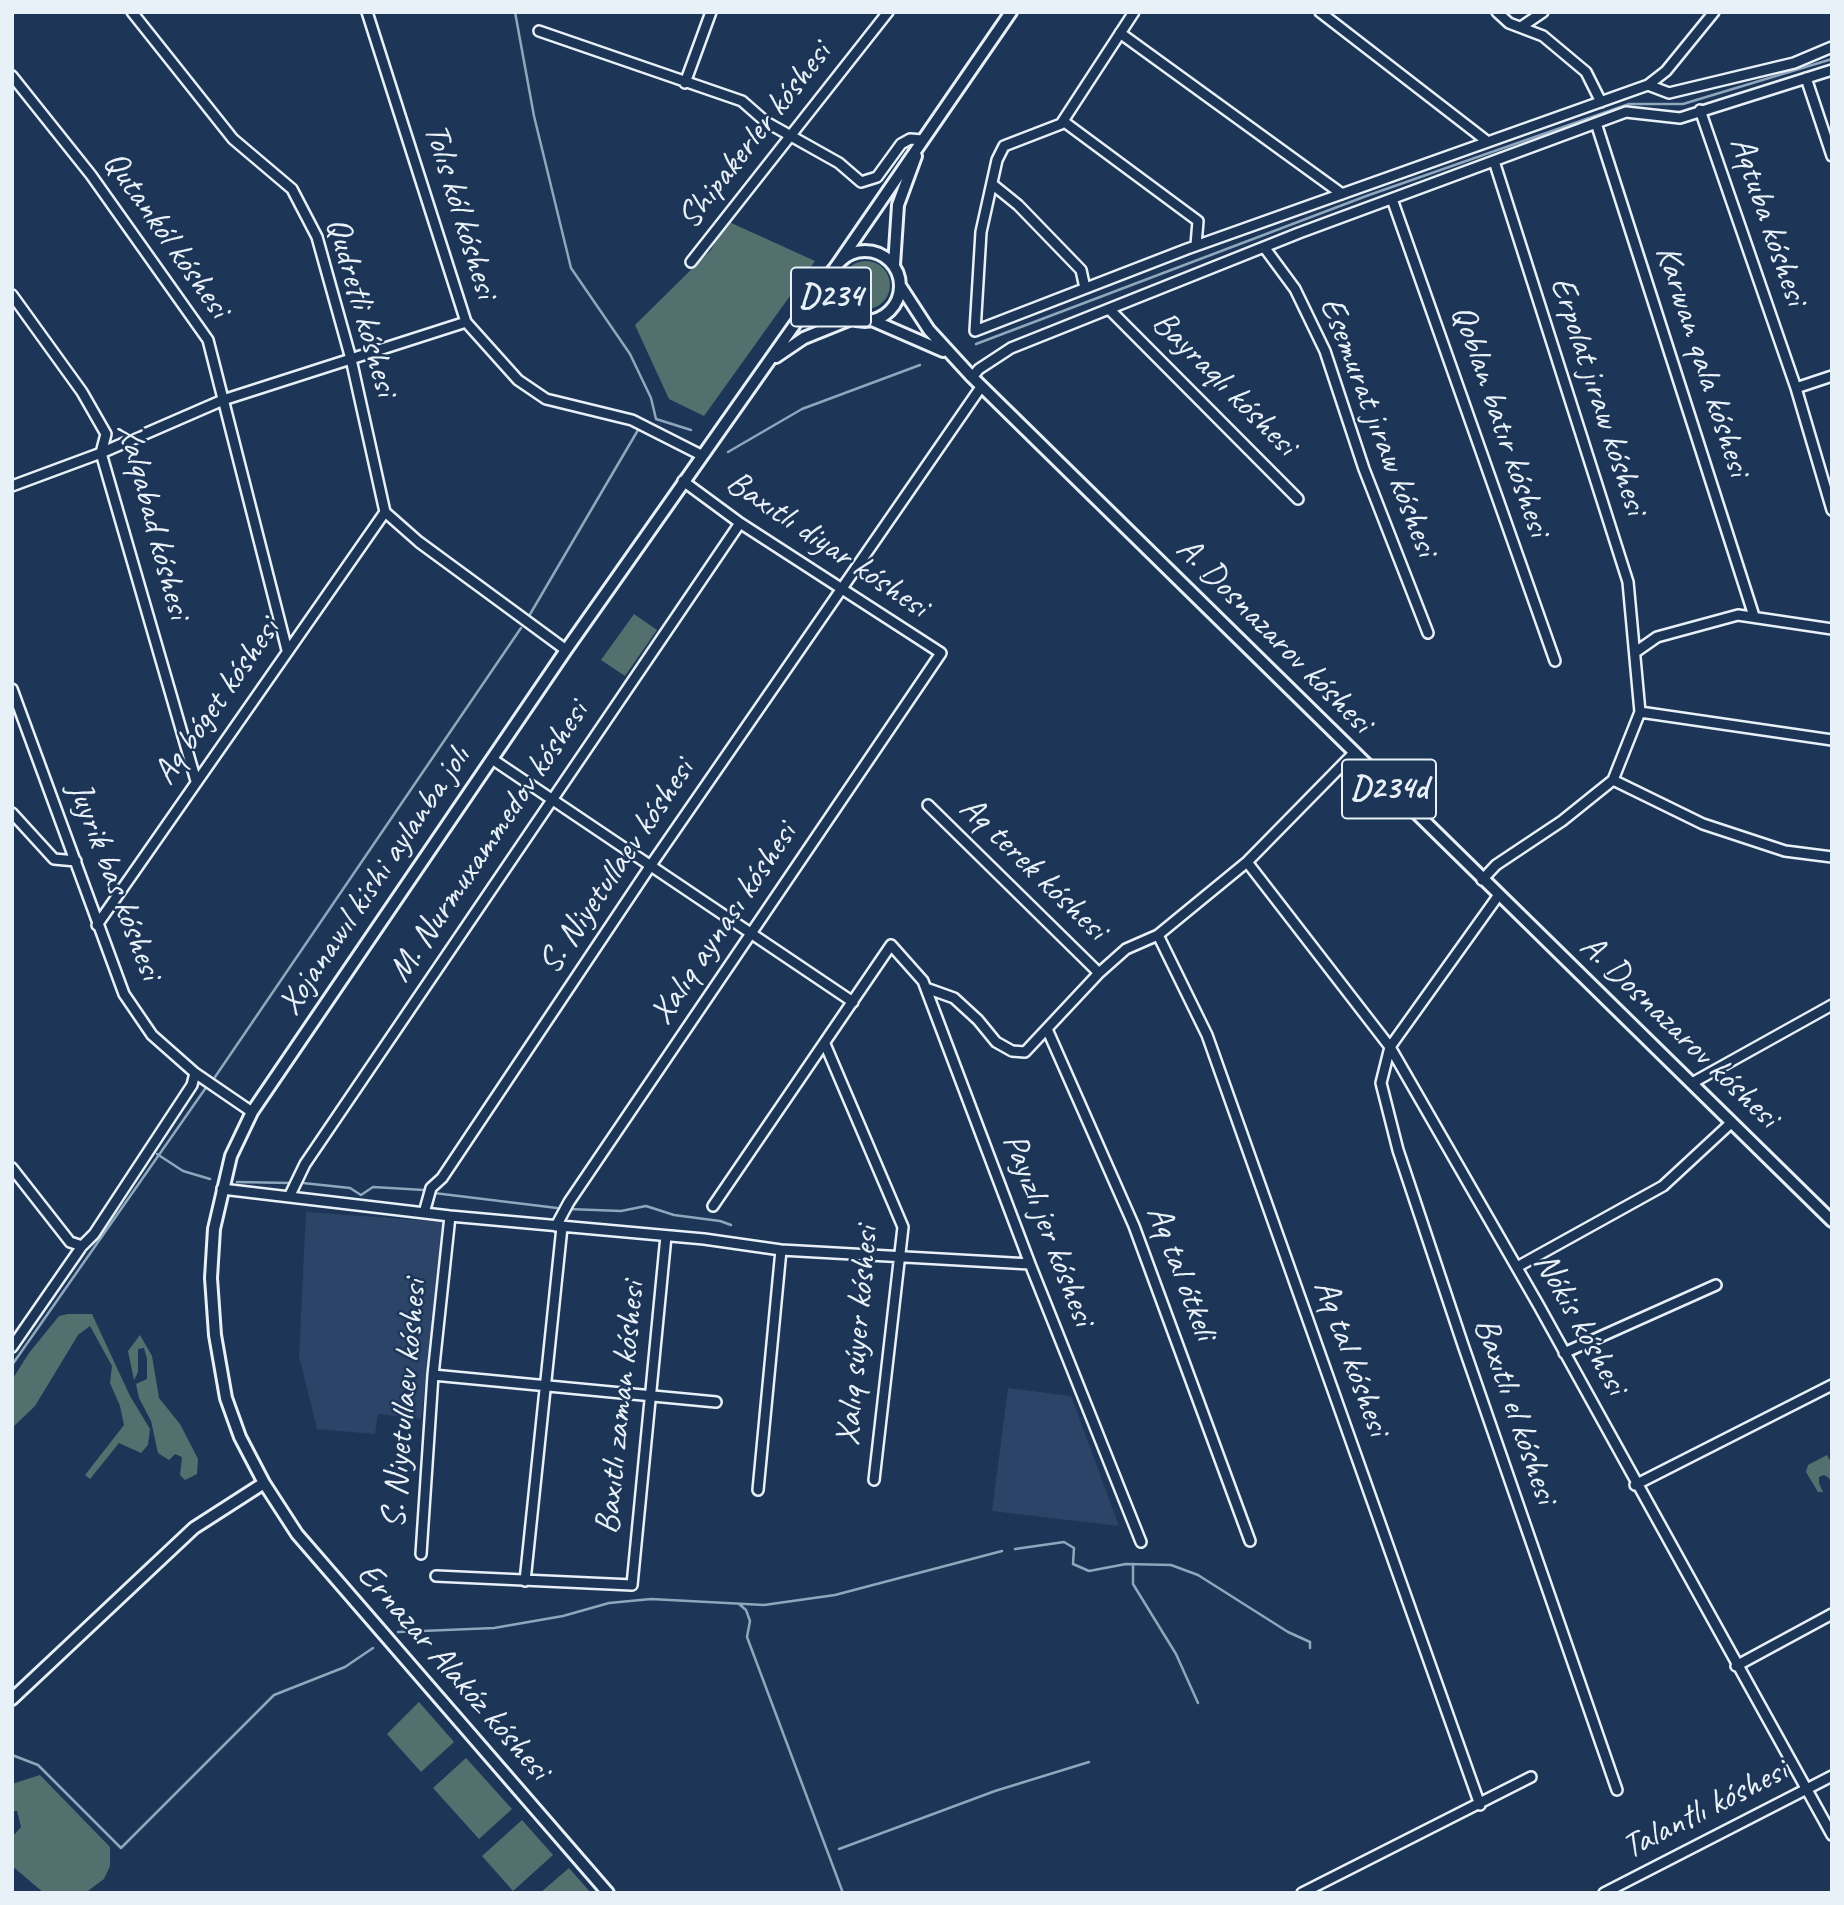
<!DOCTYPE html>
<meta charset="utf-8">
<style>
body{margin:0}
#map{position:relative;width:1844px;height:1905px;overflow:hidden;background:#1d3557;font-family:Caveat,sans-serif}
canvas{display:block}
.frame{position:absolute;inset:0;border:14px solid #e8f1f8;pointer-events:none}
</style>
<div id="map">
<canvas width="1844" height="1905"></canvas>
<div class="frame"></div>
</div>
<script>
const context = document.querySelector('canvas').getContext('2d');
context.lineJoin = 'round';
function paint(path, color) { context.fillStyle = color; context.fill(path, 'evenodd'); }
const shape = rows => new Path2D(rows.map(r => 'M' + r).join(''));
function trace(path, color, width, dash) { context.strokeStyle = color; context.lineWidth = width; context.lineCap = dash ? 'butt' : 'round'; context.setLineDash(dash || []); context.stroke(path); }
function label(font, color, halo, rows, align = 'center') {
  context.font = font + ' Caveat,sans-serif'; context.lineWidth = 5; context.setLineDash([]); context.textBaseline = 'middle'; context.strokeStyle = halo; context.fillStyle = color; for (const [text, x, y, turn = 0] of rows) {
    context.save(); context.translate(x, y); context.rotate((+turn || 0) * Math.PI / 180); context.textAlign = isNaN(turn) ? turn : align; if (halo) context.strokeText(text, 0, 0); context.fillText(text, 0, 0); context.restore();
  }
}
const built = shape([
 [306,1212,445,1222,421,1419,378,1414,375,1434,317,1429,299,1356],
 [1008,1388,1071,1396,1119,1526,992,1511]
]);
const green = shape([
 [727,221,815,261,704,416,669,399,635,325,711,250],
 '842 285a24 24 0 1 1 48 0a24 24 0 1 1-48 0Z',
 [634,614,657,630,625,676,601,660],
 [68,1314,92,1314,130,1396,150,1429,148,1445,141,1453,119,1443,90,1479,85,1475,124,1425,120,1406,110,1383,112,1366,90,1326,78,1335,35,1406,12,1428,12,1380,29,1353,59,1316],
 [140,1335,152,1356,159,1398,180,1424,198,1459,197,1474,185,1480,180,1475,182,1457,175,1454,169,1460,158,1453,151,1421,139,1398,136,1384,147,1379,147,1359,144,1348,138,1349,138,1372,134,1380,128,1351],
 [1827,1455,1832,1464,1832,1486,1829,1478,1824,1475,1819,1477,1819,1483,1823,1492,1818,1492,1806,1472,1808,1465],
 [419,1702,454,1742,421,1772,387,1734],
 [466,1758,512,1809,479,1839,433,1788],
 [40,1775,110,1847,110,1866,104,1879,85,1893,44,1893,12,1866,12,1834,14,1835,21,1827,17,1811,12,1811,12,1784],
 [522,1820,553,1855,513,1891,482,1856],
 [569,1868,591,1893,540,1893]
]);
const stream = shape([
 [515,12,534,116,571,268,630,354,651,398,656,419,691,430],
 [976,344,1369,195,1629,104,1683,104,1832,59],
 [728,452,802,409,920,365],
 [529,616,638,430],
 [215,1077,521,628],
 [157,1154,183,1171,210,1179],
 [237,1182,291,1183],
 [303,1183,350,1188,361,1195,373,1187,424,1190],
 [434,1193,557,1208],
 [568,1209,621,1211,646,1206,674,1215,720,1221,731,1225],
 [12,1365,205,1089],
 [1015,1549,1064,1542,1074,1548,1073,1564,1089,1571,1126,1564,1171,1565,1198,1575,1288,1632,1310,1642,1310,1648],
 [1133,1564,1133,1584,1176,1654,1198,1703],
 [739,1604,746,1610,750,1621,747,1637,843,1893],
 [398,1632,494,1628,563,1616,609,1603,651,1599,764,1605,835,1595,1002,1551],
 [12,1755,38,1765,121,1848,274,1695,345,1667,373,1648],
 [839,1849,995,1791,1089,1762]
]);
const minor = shape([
 [132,12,233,139,292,189,317,237,351,359,385,512],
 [367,12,466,322,518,380,546,399,632,420,701,455],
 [1134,12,1061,124,1004,146,997,160,981,232,975,331,1187,249,1648,85,1669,93,1794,63,1832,47],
 [1320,12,1488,142],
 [1497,12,1509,23,1543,36,1586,72,1601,102],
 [1521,27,1543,12],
 [539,31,742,101,766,122,839,163,861,182,877,177,901,144,910,139,922,140],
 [1120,33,1342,194],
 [12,76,91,175,208,340,287,650],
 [1806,78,1832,156],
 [685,83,711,12],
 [1648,85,1666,71,1714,12],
 [1700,110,1796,388,1832,510],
 [1063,121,1198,221,1196,245],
 [1596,123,1754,616],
 [992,184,1018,205,1081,270,1085,288],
 [1392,199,1555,661],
 [1264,247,1295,289,1325,351,1364,469,1428,633],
 [691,262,888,12],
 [12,295,82,392,106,434,101,453,196,781],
 [1109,309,1298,499],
 [972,377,979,369,1011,348,1299,233,1626,112,1680,118,1832,70],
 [1796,388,1832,376],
 [12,486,101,453,223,400,466,322],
 [385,512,419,542,566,650],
 [1637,651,1657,637,1738,615,1832,629],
 [12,689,124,994,152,1035,195,1073,252,1112],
 [1640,712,1832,740],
 [492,759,853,1002],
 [1613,780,1703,824,1785,851,1832,857],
 [928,805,1099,973],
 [12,813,54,859,76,861],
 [1247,862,1390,1047,1539,1306,1832,1835],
 [1482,880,1496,865,1562,821,1613,780,1640,712,1628,582,1494,161],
 [1498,896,1390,1047,1381,1083,1398,1150,1463,1345,1617,1790],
 [97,925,385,512],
 [1158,935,1207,1035,1480,1805],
 [926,988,954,998,978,1020,996,1042,1012,1051,1025,1052,1099,973,1126,949,1158,935,1247,862,1353,754],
 [1047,1029,1134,1226,1250,1541],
 [825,1044,903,1227,874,1480],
 [1692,1083,1832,1005],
 [12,1168,70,1242,82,1246],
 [222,1189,450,1216,704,1239,781,1250,1030,1264],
 [290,1195,305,1164,740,523],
 [713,1206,891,945,923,981,1030,1264,1141,1542],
 [424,1213,431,1188,442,1178,651,865,981,387],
 [556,1226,569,1202,941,653,740,523,683,481],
 [1517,1267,1663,1186,1731,1123],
 [12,1347,82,1246,94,1234,192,1085,195,1073],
 [1564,1353,1716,1285],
 [433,1375,716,1402],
 [1635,1485,1832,1385],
 [758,1490,781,1250],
 [421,1554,433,1375,450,1216],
 [436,1576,632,1585,666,1236],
 [525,1581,562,1227],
 [1736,1666,1832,1614],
 [1302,1893,1531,1777],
 [1604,1893,1832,1776]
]);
const major = shape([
 '830 286a35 35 0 1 1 70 0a35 35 0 1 1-70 0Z',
 [837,265,1011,12],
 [894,265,898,205,916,156],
 [901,287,929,330,972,377,1832,1221],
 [874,321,943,351],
 [776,357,804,338,851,319],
 [12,1699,194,1528,264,1483],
 [608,1893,297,1534,264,1483,240,1437,226,1398,215,1335,211,1278,214,1229,231,1156,252,1112,566,650,833,270]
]);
const shields = [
 [831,297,80],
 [1389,789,94]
];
const shieldNames = [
 ["D234",831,297],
 ["D234d",1389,789]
];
const streetNames = [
 ["Shipakerler kóshesi",755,136,-52],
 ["Tolıs kól kóshesi",460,211,73],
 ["Aqtuba kóshesi",1768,221,71],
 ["Qutankól kóshesi",166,235,55],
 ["Qudretli kóshesi",361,307,74],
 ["Karwan qala kóshesi",1702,361,72],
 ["Bayraqlı kóshesi",1224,384,45],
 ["Erpolat jıraw kóshesi",1598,396,72],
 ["Qoblan batır kóshesi",1500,421,71],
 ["Esemurat jıraw kóshesi",1378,427,69],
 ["Xalqabad kóshesi",153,521,75],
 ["Baxıtlı diyar kóshesi",827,545,34],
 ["A. Dosnazarov kóshesi",1274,636,45],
 ["Aq bóget kóshesi",217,702,-55],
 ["M. Nurmuxammedov kóshesi",489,842,-56],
 ["S. Niyetullaev kóshesi",617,867,-56],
 ["Aq terek kóshesi",1033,869,44],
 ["Juyrik bas kóshesi",114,881,69],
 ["Xojanawıl kishi aylanba jolı",375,881,-56],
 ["Xalıq aynası kóshesi",724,924,-56],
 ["A. Dosnazarov kóshesi",1679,1032,44],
 ["Payızlı jer kóshesi",1048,1230,69],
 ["Aq tal ótkeli",1181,1273,69],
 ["Nókis kóshesi",1580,1324,61],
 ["Xalıq súyer kóshesi",858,1336,-85],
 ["Aq tal kóshesi",1351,1358,70],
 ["S. Niyetullaev kóshesi",405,1404,-85],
 ["Baxıtlı zaman kóshesi",621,1408,-84],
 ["Baxıtlı el kóshesi",1515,1411,71],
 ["Ernazar Alakóz kóshesi",453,1672,49],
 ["Talantlı kóshesi",1705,1810,-27]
];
paint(built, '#2c4468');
paint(green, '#54706e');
trace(stream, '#8fa7bd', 2.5);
trace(minor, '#e8f1f8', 14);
trace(major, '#e8f1f8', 16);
trace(minor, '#1d3557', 9);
trace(major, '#1d3557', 10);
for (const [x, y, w] of shields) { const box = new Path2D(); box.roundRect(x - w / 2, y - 29.5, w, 59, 5); context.fillStyle = '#1d3557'; context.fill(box); trace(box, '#e8f1f8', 2); }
label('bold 33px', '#e8f1f8', null, shieldNames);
label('35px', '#e8f1f8', '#1d3557', streetNames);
</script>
